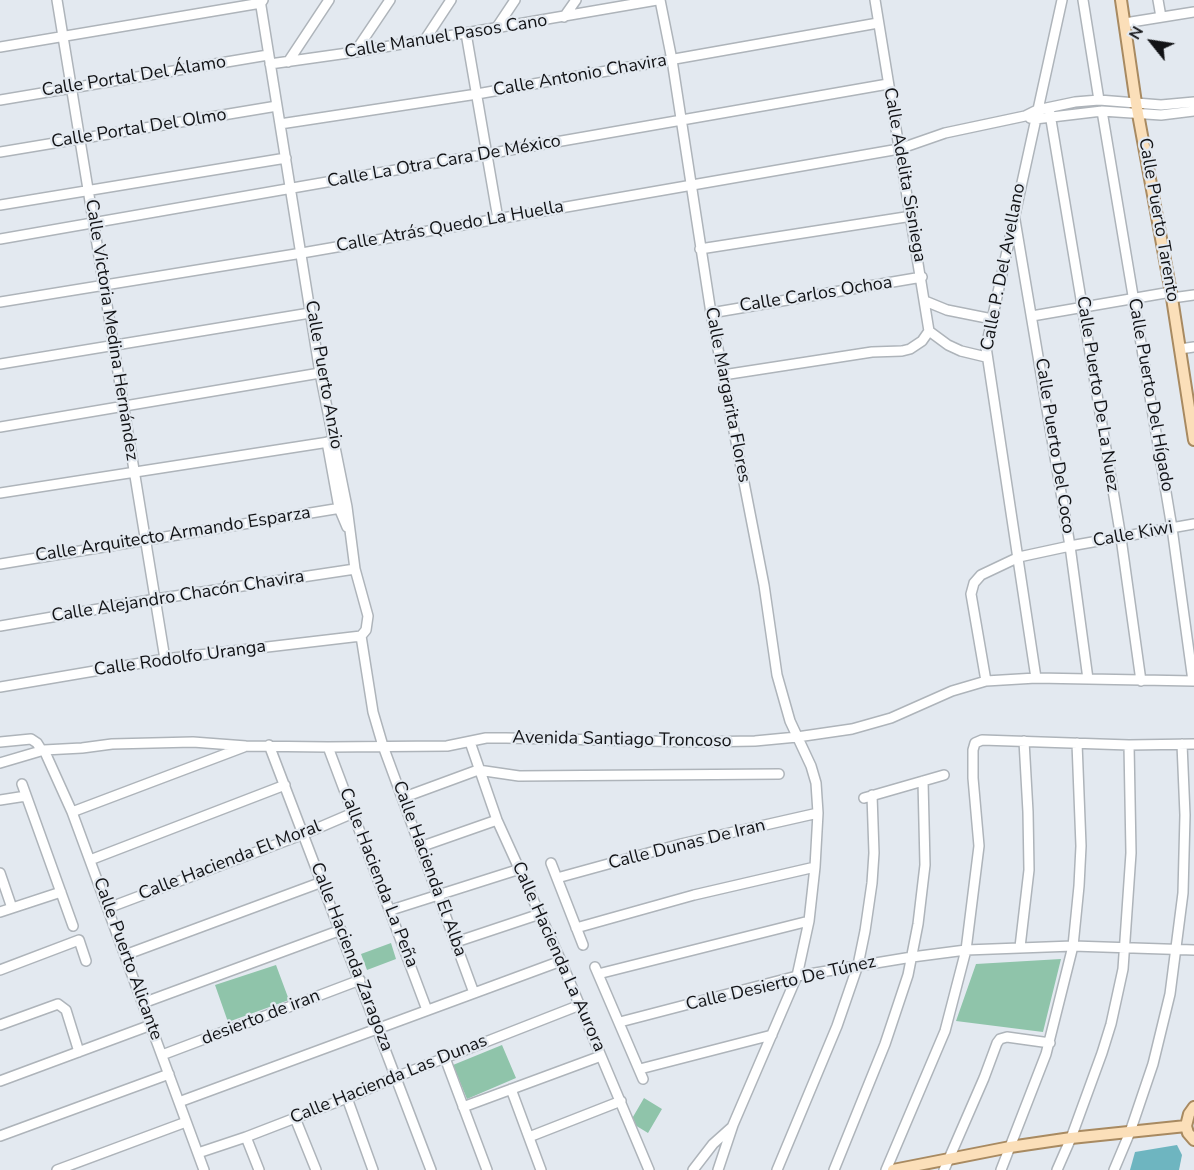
<!DOCTYPE html>
<meta charset="utf-8">
<style>
body{margin:0}
#map{position:relative;width:1194px;height:1170px;overflow:hidden;background:#e3e9f0;font-family:"Nunito Sans",sans-serif}
canvas{display:block}
.north{position:absolute;left:1122px;top:12px;width:60px;height:60px;-webkit-text-stroke:4px #e3e9f0;paint-order:stroke;rotate:300deg;font-size:16px;font-weight:700;line-height:24px;text-align:center;color:#121316}
.north::after{content:'';display:block;margin:auto;width:21px;height:27px;background:#121316;clip-path:polygon(50% 0,100% 100%,50% 72%,0 100%)}
</style>
<div id="map">
<canvas width="1194" height="1170"></canvas>
<div class="north">N</div>
</div>
<script>
const context = document.querySelector('canvas').getContext('2d');
context.lineJoin = 'round';
function paint(path, color) { context.fillStyle = color; context.fill(path, 'evenodd'); }
const shape = rows => new Path2D(rows.map(r => 'M' + r).join(''));
function trace(path, color, width, dash) { context.strokeStyle = color; context.lineWidth = width; context.lineCap = dash ? 'butt' : 'round'; context.setLineDash(dash || []); context.stroke(path); }
function label(font, color, halo, rows, align = 'center') {
  context.font = font + ' "Nunito Sans",sans-serif'; context.lineWidth = 4.5; context.setLineDash([]); context.textBaseline = 'middle'; context.strokeStyle = halo; context.fillStyle = color; for (const [text, x, y, turn = 0] of rows) {
    context.save(); context.translate(x, y); context.rotate((+turn || 0) * Math.PI / 180); context.textAlign = isNaN(turn) ? turn : align; if (halo) context.strokeText(text, 0, 0); context.fillText(text, 0, 0); context.restore();
  }
}
const green = shape([
 [391,943,396,959,367,970,361,954],
 [1061,959,1043,1032,956,1021,976,964],
 [276,965,289,1000,228,1022,215,985],
 [502,1045,516,1078,467,1099,453,1065],
 [644,1098,662,1109,648,1133,630,1122]
]);
const water = shape([
 [1177,1145,1182,1155,1179,1170,1130,1170,1135,1152]
]);
const minor = shape([
 [57,0,165,659],
 [260,0,320,373,347,507,355,569,368,616,366,630,361,636,373,712,383,746,474,993],
 [660,0,672,60,711,313,764,585,777,675,790,721,811,766,816,783,818,813,815,867,809,921,797,976,733,1125,718,1170],
 [1083,0,1099,100],
 [1158,0,1161,17],
 [564,17,576,0],
 [1125,23,1194,12],
 [497,27,515,0],
 [466,33,498,219],
 [424,41,451,0],
 [0,47,261,3,263,0],
 [355,52,390,0],
 [288,62,329,0],
 [270,64,355,52,657,0],
 [0,100,268,55],
 [1049,108,1121,538,1141,681],
 [1102,111,1172,528,1193,681],
 [1030,118,1035,119,1102,111,1161,115,1194,111],
 [280,124,477,94,878,23],
 [0,152,277,106],
 [0,205,286,158],
 [1015,220,1070,546,1088,679],
 [0,239,888,84],
 [700,249,912,216],
 [1172,298,1194,295],
 [925,301,947,310,992,319],
 [0,302,302,253,899,149,945,133,1025,116,1037,110,1075,102,1099,100,1161,105,1194,102],
 [711,313,922,277],
 [1032,316,1171,292],
 [929,331,948,345,961,351,986,357],
 [1180,349,1194,347],
 [0,364,310,313],
 [723,375,872,352,902,351,910,349,922,341,929,331,875,0],
 [0,427,320,373],
 [327,442,339,508,347,527],
 [0,493,335,441],
 [0,564,347,507],
 [0,626,156,599,355,569],
 [1036,678,986,347,1062,0],
 [986,681,971,594,974,583,981,575,1019,557,1070,546,1194,524],
 [0,687,165,659,361,636],
 [0,742,31,739,37,743,42,751],
 [470,742,497,820,561,961,649,1170],
 [269,745,431,1170],
 [328,747,427,1010],
 [44,750,72,812,204,1170],
 [0,763,44,750,82,748,112,744,193,742,246,746,328,747,447,746,486,738,506,738,697,742,755,741,797,737,852,729,891,718,952,691,986,681,1036,678,1194,681],
 [22,784,73,926],
 [402,798,478,770,519,776,779,774],
 [864,798,944,775],
 [0,800,26,796],
 [72,812,244,747],
 [420,847,497,820],
 [90,860,285,785],
 [551,863,583,945],
 [0,873,12,908],
 [557,878,681,844,818,813],
 [108,908,304,834,353,813],
 [391,910,520,869],
 [0,912,61,892],
 [576,928,694,895,815,867],
 [456,942,540,914],
 [1020,947,1029,870,1028,812,1024,741],
 [125,955,322,882],
 [595,967,643,1079],
 [0,970,79,940,86,961],
 [598,974,809,921],
 [143,1003,341,930],
 [620,1022,797,976,912,957,966,950,1073,946,1194,950],
 [0,1025,58,1004,66,1010,79,1052],
 [162,1055,360,980],
 [445,1058,487,1170],
 [640,1069,772,1035],
 [0,1081,151,1025],
 [511,1089,541,1170],
 [347,1098,373,1170],
 [179,1102,561,961],
 [463,1107,601,1056],
 [295,1118,316,1170],
 [0,1136,169,1074],
 [246,1137,259,1170],
 [529,1137,621,1101],
 [198,1153,246,1137,347,1098,396,1077,580,1005],
 [57,1170,186,1122],
 [693,1170,713,1144,732,1127],
 [777,1170,837,1026,858,965,865,931,872,883,874,853,872,795],
 [834,1170,885,1044,908,975,918,924,925,865,923,781],
 [886,1170,945,1031,966,950,979,846,973,778,973,750,975,743,982,740,1129,745,1194,744],
 [944,1170,984,1078,997,1043,1000,1039,1007,1037,1050,1043],
 [1001,1170,1046,1054,1073,946,1079,886,1081,846,1077,743],
 [1057,1170,1071,1138,1102,1053,1111,1024,1123,969,1131,853,1129,745],
 [1114,1170,1130,1132,1153,1064,1170,994,1183,893,1185,815,1182,744]
]);
const major = shape([
 [1121,0,1136,103,1172,298,1194,440],
 [1194,1107,1189,1114,1186,1126,1188,1133,1194,1140],
 [893,1170,1010,1147,1071,1138,1186,1126]
]);
const streetNames = [
 ["Calle Manuel Pasos Cano",446,37,-9],
 ["Calle Antonio Chavira",580,76,-10],
 ["Calle Portal Del Álamo",134,77,-9],
 ["Calle Portal Del Olmo",139,129,-9],
 ["Calle La Otra Cara De México",444,162,-10],
 ["Calle Adelita Sisniega",904,175,80],
 ["Calle Puerto Tarento",1158,220,80],
 ["Calle Atrás Quedo La Huella",450,227,-10],
 ["Calle P. Del Avellano",1004,267,-79],
 ["Calle Carlos Ochoa",816,295,-9],
 ["Calle Victoria Medina Hernández",111,330,81],
 ["Calle Puerto Anzio",323,375,80],
 ["Calle Puerto De La Nuez",1097,394,81],
 ["Calle Margarita Flores",727,395,79],
 ["Calle Puerto Del Hígado",1150,395,80],
 ["Calle Puerto Del Coco",1054,446,81],
 ["Calle Arquitecto Armando Esparza",173,535,-9],
 ["Calle Kiwi",1133,535,-10],
 ["Calle Alejandro Chacón Chavira",178,597,-9],
 ["Calle Rodolfo Uranga",180,659,-8],
 ["Avenida Santiago Troncoso",622,740,1],
 ["Calle Dunas De Iran",687,845,-14],
 ["Calle Hacienda El Moral",230,861,-21],
 ["Calle Hacienda El Alba",429,869,70],
 ["Calle Hacienda La Peña",378,878,69],
 ["Calle Hacienda Zaragoza",351,957,69],
 ["Calle Hacienda La Aurora",558,957,66],
 ["Calle Puerto Alicante",127,959,70],
 ["Calle Desierto De Túnez",781,984,-13],
 ["desierto de iran",261,1018,-21],
 ["Calle Hacienda Las Dunas",389,1080,-22]
];
paint(green, '#8fc4aa');
paint(water, '#6eb5c0');
trace(minor, '#aeb4ba', 12);
trace(major, '#a88a61', 14);
trace(minor, '#fff', 9);
trace(major, '#fbdfb9', 10);
label('18px', '#121316', '#e3e9f0', streetNames);
</script>
